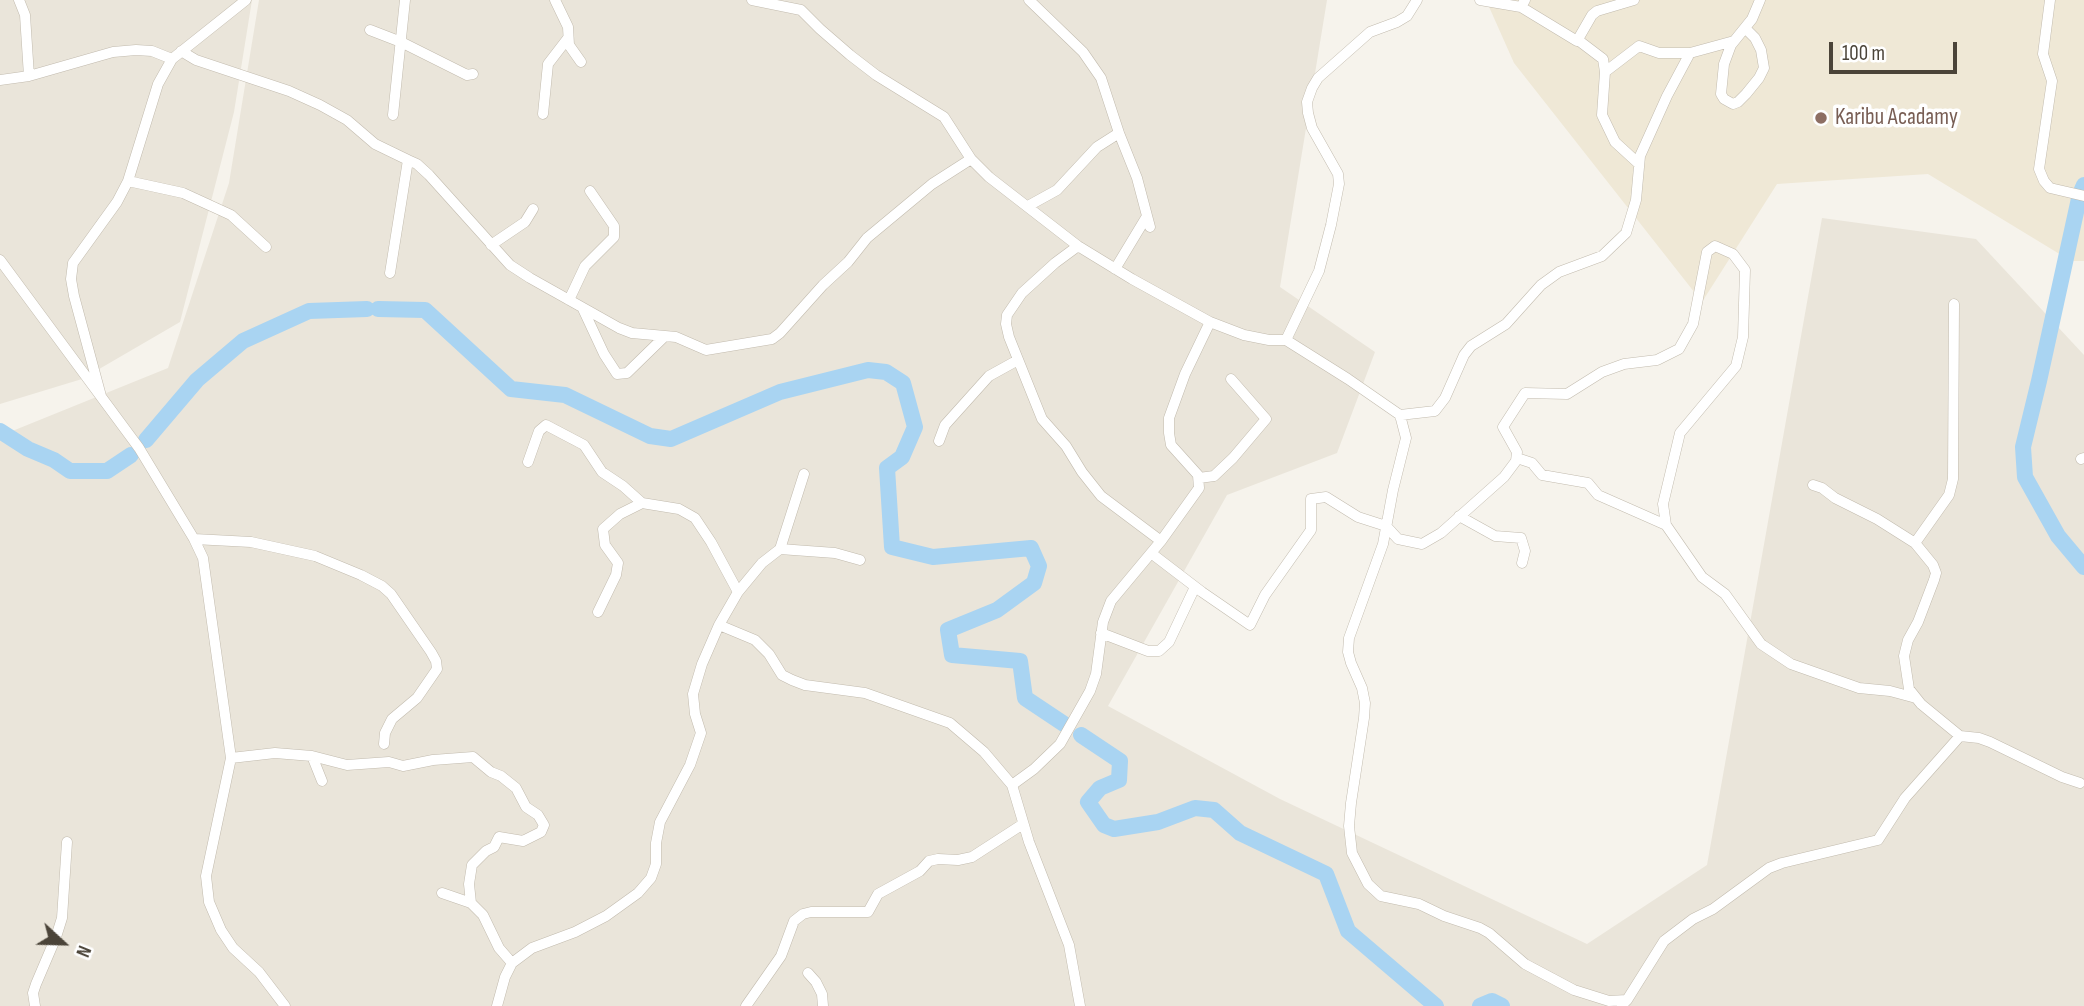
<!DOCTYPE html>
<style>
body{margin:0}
#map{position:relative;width:2084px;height:1006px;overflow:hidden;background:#f6f3ec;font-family:"Sofia Sans Condensed",sans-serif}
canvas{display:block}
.north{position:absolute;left:28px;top:908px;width:70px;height:70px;-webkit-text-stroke:5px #fff;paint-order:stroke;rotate:112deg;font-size:19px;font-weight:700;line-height:28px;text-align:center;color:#4b4439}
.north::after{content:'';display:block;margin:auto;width:24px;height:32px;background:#4b4439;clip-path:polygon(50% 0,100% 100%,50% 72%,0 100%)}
.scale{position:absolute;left:1829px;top:42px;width:128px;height:32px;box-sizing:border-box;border:4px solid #4b4439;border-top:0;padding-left:9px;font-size:21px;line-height:24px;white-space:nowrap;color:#4b4439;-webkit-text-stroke:5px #fff;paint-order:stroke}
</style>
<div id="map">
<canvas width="2084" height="1006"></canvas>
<div class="north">N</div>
<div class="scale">100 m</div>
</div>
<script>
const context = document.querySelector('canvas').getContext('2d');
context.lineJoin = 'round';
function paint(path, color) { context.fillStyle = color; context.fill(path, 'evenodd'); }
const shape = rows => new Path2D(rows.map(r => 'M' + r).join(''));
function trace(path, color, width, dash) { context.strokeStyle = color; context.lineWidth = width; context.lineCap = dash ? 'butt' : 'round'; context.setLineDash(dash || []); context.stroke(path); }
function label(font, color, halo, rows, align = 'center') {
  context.font = font + ' "Sofia Sans Condensed",sans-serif'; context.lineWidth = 7; context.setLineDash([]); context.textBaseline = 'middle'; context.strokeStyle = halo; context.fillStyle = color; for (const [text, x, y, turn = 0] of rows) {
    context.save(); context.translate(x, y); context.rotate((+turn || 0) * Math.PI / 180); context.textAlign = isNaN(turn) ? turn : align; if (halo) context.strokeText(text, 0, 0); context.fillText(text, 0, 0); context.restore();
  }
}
const residential = shape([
 [0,0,252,0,234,112,180,322,82,379,0,404],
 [259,0,1327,0,1280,287,1375,352,1337,453,1227,495,1108,706,1280,799,1587,944,1707,865,1822,218,1976,239,2084,355,2084,1006,0,1006,0,436,168,368,229,183]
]);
const education = shape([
 [1486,0,2084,0,2084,261,2071,261,1928,174,1777,184,1702,302,1514,63]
]);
const river = shape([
 [2084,185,2080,194,2039,381,2023,447,2025,477,2058,536,2084,567],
 [378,309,425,310,511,389,565,395,650,436,671,439,780,392,868,370,886,372,903,383,915,427,902,457,887,468,892,547,933,557,1031,548,1039,566,1034,583,997,610,948,630,952,655,1020,661,1025,698,1064,724],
 [0,431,28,449,54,460,70,471,107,471,131,455],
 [146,440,197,380,243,341,309,311,367,309],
 [1081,735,1120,761,1119,780,1100,788,1088,802,1104,825,1114,829,1158,822,1195,808,1214,810,1240,833,1326,874,1348,931,1436,1006],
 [1480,1006,1492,1001,1502,1006]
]);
const minor = shape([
 [19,0,25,15,29,76],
 [555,0,568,27,569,45,581,62],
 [752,0,801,10,820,29,850,55,876,75,944,117,971,159,989,177,1078,246,1132,279,1210,322,1244,335,1269,340,1286,340,1348,379,1400,415,1406,438,1393,490,1383,544,1349,638,1348,652,1351,663,1362,688,1365,703,1364,718,1351,803,1349,826,1352,853,1368,884,1381,896,1419,904,1444,916,1480,928,1489,933,1525,964,1574,990,1609,1001,1627,1000],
 [1029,0,1083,52,1101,78,1119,133,1137,178,1150,227],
 [1480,0,1521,7,1525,0],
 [2050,0,2043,54,2052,81,2039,169,2044,181,2050,188,2084,196],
 [1521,7,1577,41,1592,15,1597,11,1634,0],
 [1745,28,1755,38,1761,50,1764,68,1759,78,1746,94,1738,102,1733,104,1724,99,1721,94,1724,64,1731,45,1752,19,1760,0],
 [370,30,401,42,467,75,473,74],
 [1578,40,1603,59,1605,72],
 [181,51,196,60,289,91,320,105,347,120,375,144,408,160,390,273],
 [0,80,29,76,113,52,136,50,152,51,172,59],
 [543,114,548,64,568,38],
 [393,115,405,0],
 [408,160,417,164,429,175,510,265,530,278,619,328,632,333,676,337,706,350,772,339,780,333,823,285,848,262,867,238,932,184,971,159],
 [1639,164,1615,142,1602,115,1605,72,1639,46,1659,53,1690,53],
 [128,181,183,193,231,215,266,247],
 [1028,206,1057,190,1097,147,1119,133],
 [491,245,525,222,533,209],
 [1078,246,1055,263,1022,293,1007,315,1006,324,1009,337,1042,419,1066,446,1082,472,1101,496,1161,541],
 [0,260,139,448,194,539,203,558,231,758,206,876,209,902,221,930,233,948,259,972,285,1006],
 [1115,269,1147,216],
 [569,300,585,266,614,237,614,226,590,191],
 [583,309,604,354,617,374,627,373,665,336],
 [1286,340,1319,271,1331,225,1339,184,1338,174,1312,128,1308,113,1307,102,1312,88,1318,78,1370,32,1397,22,1407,16,1417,0],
 [101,396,74,296,71,279,73,263,117,202,128,181,158,84,172,59,246,0],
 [1400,415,1435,411,1445,398,1464,355,1471,346,1506,324,1541,285,1559,272,1602,256,1626,233,1636,200,1640,156,1667,96,1690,53,1734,41],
 [939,441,945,425,989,376,1018,360],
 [1517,458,1532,463,1542,475,1588,483,1598,495,1666,525],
 [2081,459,2084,458],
 [528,462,539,431,546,425,584,445,602,472,623,486,642,503],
 [1199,478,1214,476,1233,458,1266,419,1231,379],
 [1813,485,1822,488,1835,498,1877,519,1915,543,1933,565,1936,573,1934,580,1918,622,1908,640,1904,656,1909,689,1921,704,1960,736,1979,738,1990,742,2062,777,2080,783],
 [1459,516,1495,536,1521,538,1525,551,1522,563],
 [194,539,251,542,315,556,361,575,382,586,391,594,431,652,436,661,437,669,417,698,392,719,385,733,384,744],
 [1915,543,1949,495,1953,479,1954,304],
 [780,549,804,474],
 [1151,553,1202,592,1250,625,1265,595,1311,530,1311,499,1326,497,1358,517,1386,526,1398,539,1422,544,1441,533,1504,477,1516,461,1517,452,1503,427,1525,393,1567,394,1602,372,1624,364,1657,360,1679,349,1693,324,1707,252,1715,246,1733,254,1745,270,1743,337,1736,366,1680,433,1663,504,1666,525,1702,577,1725,594,1761,644,1791,664,1859,688,1890,691,1916,698],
 [598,612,616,575,618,563,605,545,603,529,620,514,642,503,679,509,695,518,711,542,738,592],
 [719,625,755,640,769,654,782,675,792,680,805,685,865,693,950,723,984,752,1012,785,1029,842,1069,945,1080,1006],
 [1101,633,1148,651,1159,651,1169,642,1195,587],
 [312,756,322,781],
 [231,758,275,753,312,756,347,765,389,762,403,766,433,760,473,757,491,772,501,776,516,788,526,807,538,815,544,825,541,832,523,841,499,837,494,847,486,851,472,865,469,884,471,903],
 [1012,785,1034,769,1060,744,1090,691,1096,674,1103,622,1111,601,1161,541,1199,488,1198,475,1171,445,1169,433,1169,418,1185,374,1210,322],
 [442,893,471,903,483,915,499,948,512,963],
 [808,973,816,982,822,994,823,1006],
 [1622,1005,1627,1000,1664,941,1693,919,1713,909,1769,868,1782,863,1878,840,1905,798,1960,736],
 [35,1006,33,993,36,984,56,937,62,918,67,842],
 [497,1006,505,977,512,963,532,948,575,932,606,916,638,893,651,878,656,864,656,843,660,822,690,765,701,733,695,714,693,694,702,664,719,625,738,592,762,563,780,549,835,553,860,560],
 [746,1006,781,956,794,921,803,914,811,912,868,912,878,894,920,871,929,861,938,859,958,860,972,857,1023,824]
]);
const markers = [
 [1821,118,7,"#8d6e63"]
];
const educationNames = [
 ["Karibu Acadamy",1835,118]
];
paint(residential, '#eae5da');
paint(education, '#efe8d6');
trace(river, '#a9d4f2', 16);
trace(minor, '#c2bbae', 11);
trace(minor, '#fff', 10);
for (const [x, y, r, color] of markers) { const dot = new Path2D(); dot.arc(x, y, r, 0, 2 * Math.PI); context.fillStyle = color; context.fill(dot); trace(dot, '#fff', 2.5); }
label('23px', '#785e54', '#fff', educationNames, 'left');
</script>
